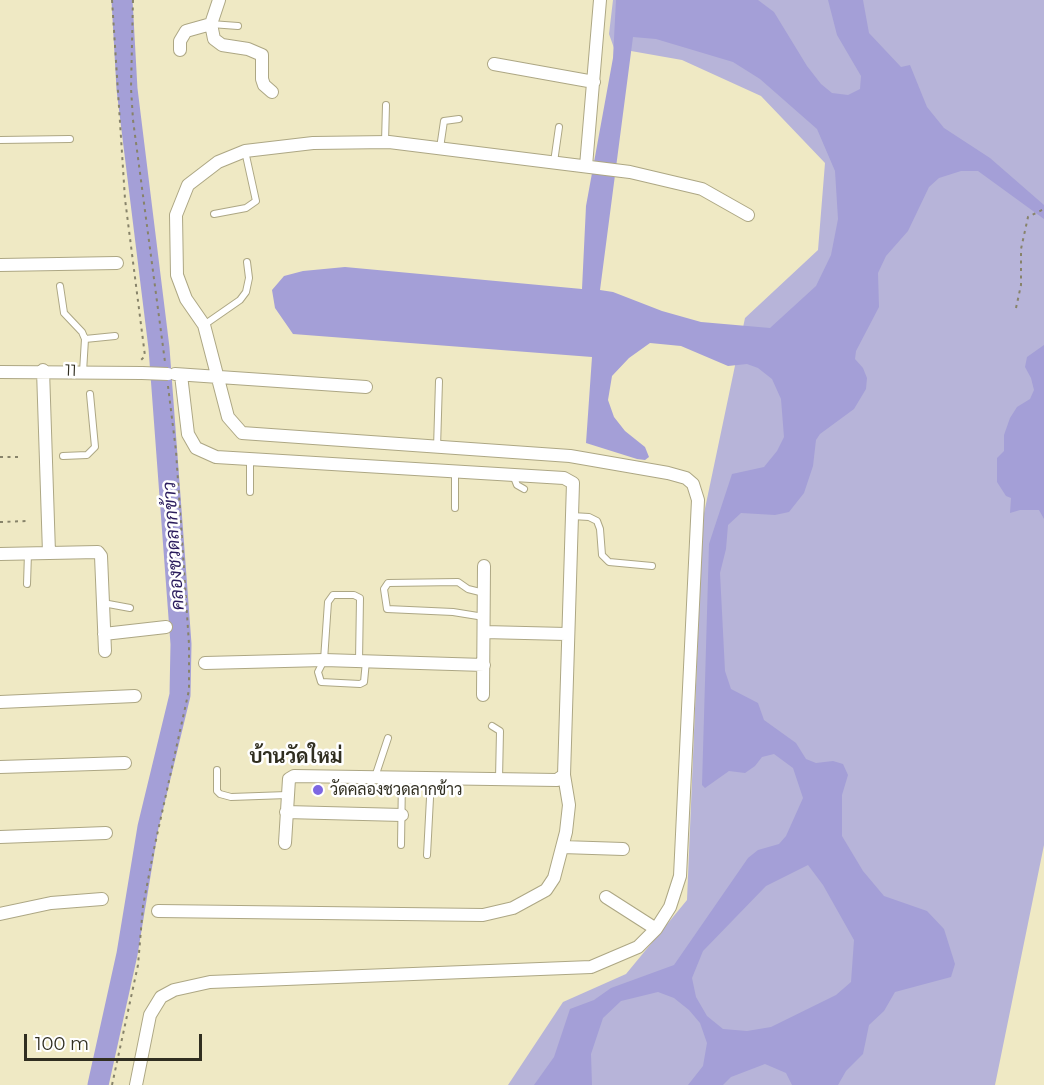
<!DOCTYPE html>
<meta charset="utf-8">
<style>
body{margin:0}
#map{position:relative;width:1044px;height:1085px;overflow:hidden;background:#efe9c4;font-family:Montserrat,sans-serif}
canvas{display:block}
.scale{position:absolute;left:24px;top:1034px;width:178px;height:27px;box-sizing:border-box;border:3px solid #302e20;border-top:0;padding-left:8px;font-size:18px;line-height:21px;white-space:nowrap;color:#302e20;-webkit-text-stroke:4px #fff;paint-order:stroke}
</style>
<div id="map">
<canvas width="1044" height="1085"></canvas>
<div class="scale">100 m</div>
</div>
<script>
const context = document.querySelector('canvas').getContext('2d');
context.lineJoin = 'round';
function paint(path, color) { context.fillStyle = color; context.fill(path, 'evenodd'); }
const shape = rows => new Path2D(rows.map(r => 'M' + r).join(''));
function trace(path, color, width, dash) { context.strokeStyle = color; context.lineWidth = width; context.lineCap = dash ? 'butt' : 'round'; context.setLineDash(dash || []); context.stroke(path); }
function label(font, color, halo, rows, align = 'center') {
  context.font = font + ' Montserrat,Sarabun,sans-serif'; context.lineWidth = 5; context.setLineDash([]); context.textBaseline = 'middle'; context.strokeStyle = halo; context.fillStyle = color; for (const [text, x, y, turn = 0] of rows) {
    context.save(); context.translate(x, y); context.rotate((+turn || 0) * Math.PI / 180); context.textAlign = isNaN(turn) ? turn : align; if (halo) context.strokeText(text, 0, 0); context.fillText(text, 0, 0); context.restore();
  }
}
const green = shape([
 [613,0,1044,0,1044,845,995,1085,508,1085,563,1002,626,974,687,900,703,518,745,318,818,250,825,163,761,96,682,60,614,48,609,34]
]);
const water = shape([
 [616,0,758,0,774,12,807,66,821,84,832,93,848,95,860,89,861,76,837,35,828,0,863,0,869,33,901,67,910,65,927,107,944,128,990,158,1044,205,1044,219,978,171,961,171,939,178,929,187,908,231,886,256,878,273,879,307,856,351,855,359,863,368,867,378,866,389,854,409,820,434,816,440,813,466,804,493,789,512,775,515,741,513,728,525,726,549,720,573,725,671,731,689,758,703,764,720,796,743,806,759,816,763,833,761,843,764,848,775,842,795,842,836,863,871,884,896,927,911,944,929,955,964,951,977,895,992,884,1011,869,1025,863,1054,846,1071,838,1085,792,1085,786,1073,765,1064,731,1077,723,1085,688,1085,703,1066,707,1043,700,1023,689,1010,674,998,658,992,621,1001,603,1018,591,1054,592,1085,534,1085,554,1057,570,1009,594,1000,611,988,674,965,748,858,758,850,779,844,786,836,803,798,793,768,774,754,762,757,755,766,745,773,729,771,705,788,702,785,709,544,732,474,764,467,777,451,784,437,781,399,772,379,758,368,747,364,728,366,681,346,650,343,629,358,612,376,608,400,614,417,625,431,645,447,649,457,645,460,637,459,586,443,592,357,293,334,275,308,272,290,284,276,303,271,345,267,582,289,586,206,613,58],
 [633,37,656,39,733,62,760,79,817,129,835,171,838,219,831,255,816,286,770,328,701,322,662,311,613,292,600,290],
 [808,865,823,885,854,940,851,982,836,995,771,1027,747,1031,723,1029,707,1016,696,997,692,978,703,951,766,886],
 [1044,345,1044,519,1039,510,1020,510,1010,513,1011,498,1006,496,997,482,997,458,1004,451,1004,435,1010,418,1017,407,1030,399,1034,390,1031,378,1025,367,1027,357]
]);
const river = shape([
 [98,1085,127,954,148,827,180,695,181,644,159,348,127,89,122,0]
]);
const path = shape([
 [112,0,125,199,145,356,140,361],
 [133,0,131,88,133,120,165,362],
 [1016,308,1021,285,1021,249,1028,217,1044,209],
 [0,457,19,457],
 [0,522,28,521],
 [112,1085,138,965,143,906,154,849,189,690,189,644,176,451,168,386]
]);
const service = shape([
 [211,24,238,26],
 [0,140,70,139],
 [385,142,386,105],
 [440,148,444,121,459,119],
 [554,162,559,127],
 [214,214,246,208,256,201,245,151],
 [60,286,64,313,82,332,85,339,83,372],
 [204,325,240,300,246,292,249,278,247,262],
 [85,339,115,336],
 [437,448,439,381],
 [63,456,87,455,95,447,90,394],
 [250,459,250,492],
 [513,475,517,485,524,489],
 [455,508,455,472],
 [572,516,589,517,597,521,600,529,602,555,609,562,652,566],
 [27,584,28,553],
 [103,603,130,608],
 [484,617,453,612,387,609,384,589,388,583,458,582,468,589,484,593],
 [359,661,360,598,354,595,333,595,328,602,324,660,318,672,321,682,360,684,364,682,366,661],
 [492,726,500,731,499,779],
 [217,770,217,791,220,794,231,797,287,795],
 [375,777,388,738],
 [401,845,402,778],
 [427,855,431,779]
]);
const minor = shape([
 [219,0,211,24,214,39,222,45,248,49,262,55,262,79,264,85,272,92],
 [180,50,180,41,186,31,211,24],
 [494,64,594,82],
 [586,166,600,0],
 [0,265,117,263],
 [43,370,49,553],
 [0,372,142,373],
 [175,374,366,387],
 [0,554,98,552,101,556,105,651],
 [484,632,566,634],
 [104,634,166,627],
 [205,663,324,660,484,665],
 [483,695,484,566],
 [0,702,135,696],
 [0,767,125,763],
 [286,812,402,815],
 [0,837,106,833],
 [285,843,289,779,294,776,557,780,564,775],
 [562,847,623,849],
 [606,897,656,929],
 [158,911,483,915,513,908,546,890,554,878,566,832,569,805,564,775,573,483,564,478,216,457,196,448,188,434,181,375],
 [0,914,51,903,102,899],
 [136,1085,150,1015,161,997,174,990,210,982,591,967,638,947,656,929,670,907,680,876,698,500,693,484,686,478,668,473,570,456,242,433,228,417,204,325,186,299,177,275,176,215,188,185,218,162,245,151,313,143,389,142,630,172,702,189,748,215]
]);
const minorBridge = shape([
 [142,373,168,374]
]);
const markers = [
 [318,790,6,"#7d67e2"]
];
const streetNames = [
 ["11",71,371,2]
];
const poiNames = [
 ["วัดคลองชวดลากข้าว",330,790]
];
const waterNames = [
 ["คลองชวดลากข้าว",174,546,-94]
];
const quarterNames = [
 ["บ้านวัดใหม่",296,757]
];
paint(green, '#b7b4d9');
paint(water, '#a49fd7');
trace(river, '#a49fd7', 21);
trace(service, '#ada784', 8);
trace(minor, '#ada784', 14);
trace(path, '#87836a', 2, [3, 4.5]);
trace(service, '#fff', 6);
trace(minor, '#fff', 12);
trace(minorBridge, '#ada784', 14, []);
trace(minorBridge, '#fff', 12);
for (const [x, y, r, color] of markers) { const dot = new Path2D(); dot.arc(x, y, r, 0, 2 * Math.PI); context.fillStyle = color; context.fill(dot); trace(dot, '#fff', 2); }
label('16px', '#302e20', '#fff', streetNames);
label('16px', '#302e20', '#fff', poiNames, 'left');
label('italic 18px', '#2a1c5d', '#fff', waterNames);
label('bold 20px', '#302e20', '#fff', quarterNames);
</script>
